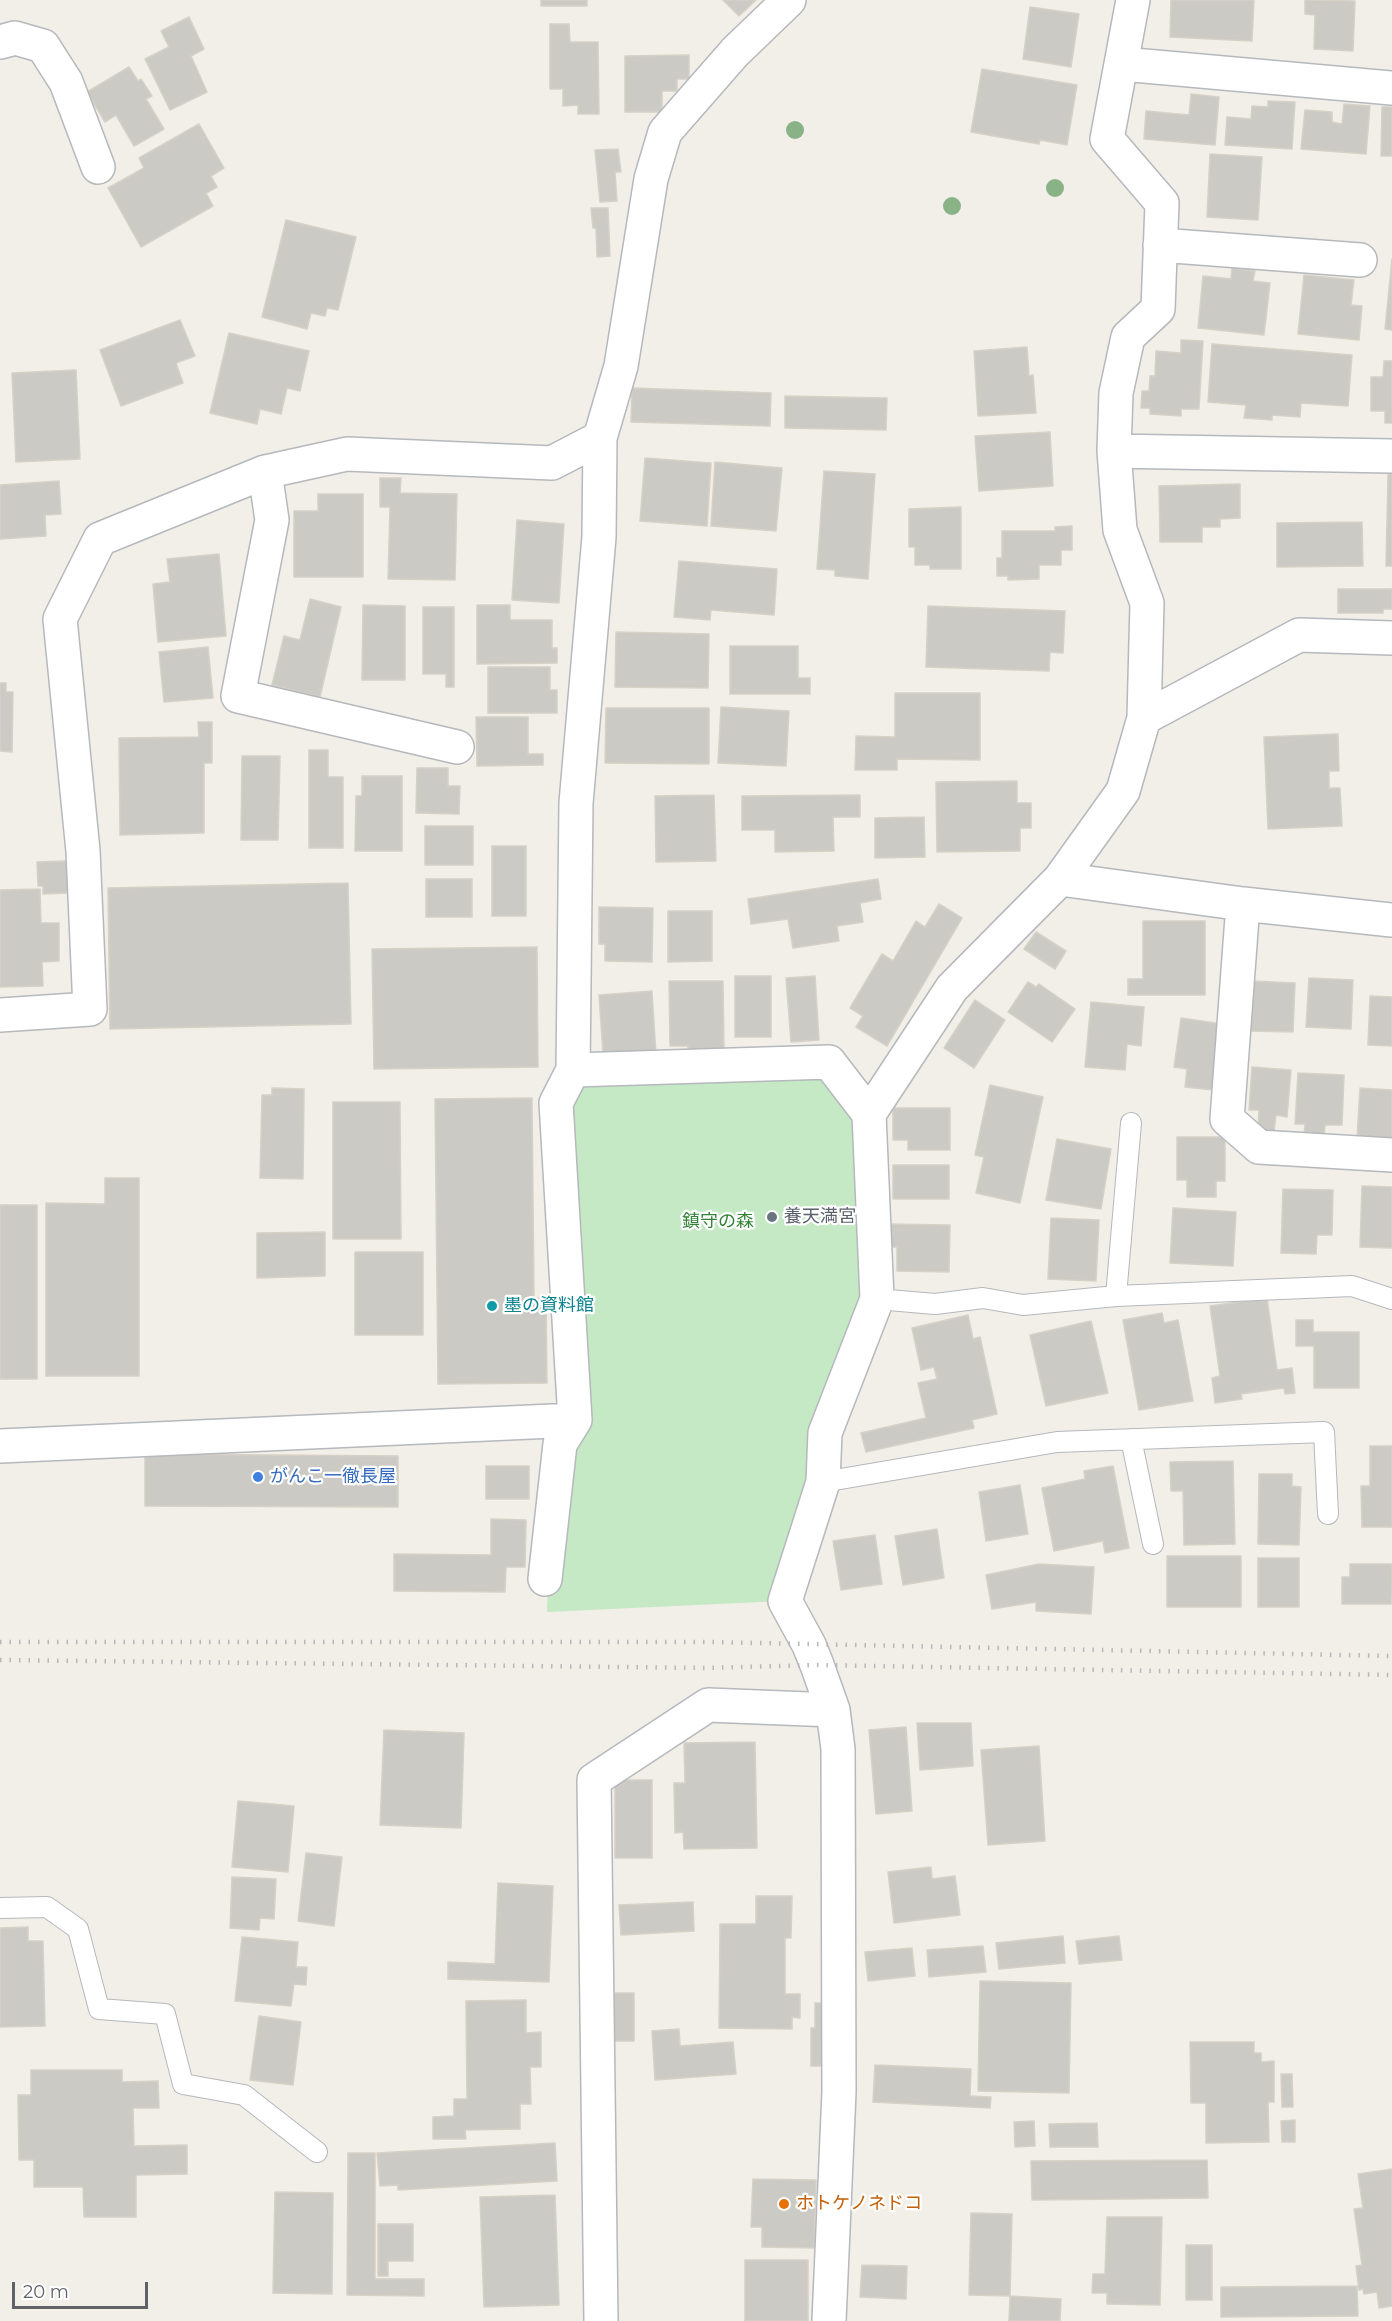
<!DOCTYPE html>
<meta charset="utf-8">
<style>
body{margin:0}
#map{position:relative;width:1392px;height:2321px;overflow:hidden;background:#f1efe8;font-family:Montserrat,sans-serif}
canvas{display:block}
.scale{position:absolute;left:12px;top:2282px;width:136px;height:27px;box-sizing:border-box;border:3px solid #5f6368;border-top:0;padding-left:8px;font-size:18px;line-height:21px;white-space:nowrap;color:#5f6368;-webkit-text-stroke:4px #fff;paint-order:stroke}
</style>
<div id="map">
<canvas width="1392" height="2321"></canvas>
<div class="scale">20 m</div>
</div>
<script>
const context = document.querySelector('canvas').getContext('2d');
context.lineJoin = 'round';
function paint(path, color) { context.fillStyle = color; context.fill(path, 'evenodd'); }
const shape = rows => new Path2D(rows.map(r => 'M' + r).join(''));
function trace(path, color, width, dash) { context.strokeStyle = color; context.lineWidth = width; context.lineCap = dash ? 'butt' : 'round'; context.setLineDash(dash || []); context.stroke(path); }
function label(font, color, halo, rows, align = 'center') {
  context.font = font + ' Montserrat,"Noto Sans JP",sans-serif'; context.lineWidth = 4.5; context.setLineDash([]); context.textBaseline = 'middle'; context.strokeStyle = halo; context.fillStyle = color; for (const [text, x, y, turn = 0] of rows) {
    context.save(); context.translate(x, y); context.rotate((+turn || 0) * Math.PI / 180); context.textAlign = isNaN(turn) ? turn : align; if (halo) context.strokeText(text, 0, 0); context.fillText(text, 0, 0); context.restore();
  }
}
const green = shape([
 [827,1064,866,1115,874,1298,782,1601,547,1612,548,1585,563,1445,559,1103,575,1072]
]);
const building = shape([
 [541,0,587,0,587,6,541,6,541,0],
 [723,0,756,0,739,16,723,0],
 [1171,0,1254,0,1252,41,1170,37,1171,0],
 [1305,0,1355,1,1353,51,1314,49,1315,15,1305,14,1305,0],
 [1030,7,1079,14,1071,67,1023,59,1030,7],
 [189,17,204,49,191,56,207,92,170,110,145,59,169,47,161,31,189,17],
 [550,24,569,24,570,42,598,42,599,114,578,114,578,105,563,106,563,89,550,89,550,24],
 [689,55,689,79,677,79,677,91,662,91,662,112,625,112,625,56,689,55],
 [129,67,138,81,141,79,152,96,146,99,164,129,134,146,116,115,105,122,87,92,129,67],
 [982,69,1077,85,1067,145,1040,140,1039,144,971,132,982,69],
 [1191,94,1219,97,1215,145,1144,139,1146,111,1189,115,1191,94],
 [1268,101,1295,102,1292,149,1225,145,1227,117,1251,119,1252,106,1268,107,1268,101],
 [1344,104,1370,106,1366,154,1301,149,1305,110,1332,112,1332,122,1342,124,1344,104],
 [1382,107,1392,107,1392,156,1381,156,1382,107],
 [199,124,224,168,211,176,217,187,206,193,213,206,141,247,108,188,144,168,139,158,199,124],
 [618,149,621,172,615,172,617,201,600,202,595,150,618,149],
 [1210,154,1262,157,1258,220,1207,217,1210,154],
 [591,208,608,208,610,256,597,257,596,228,593,228,591,208],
 [286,220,356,237,338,310,327,308,325,316,311,313,307,329,262,317,286,220],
 [1392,259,1392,330,1385,329,1392,259],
 [1232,268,1255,271,1253,281,1270,283,1264,335,1198,328,1203,276,1231,279,1232,268],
 [1304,275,1354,280,1351,305,1362,306,1359,340,1298,334,1304,275],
 [180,320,195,356,176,363,183,383,121,406,100,350,180,320],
 [229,333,309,351,300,391,287,388,281,414,260,409,257,424,210,413,229,333],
 [1181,340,1203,341,1199,409,1181,409,1181,416,1150,414,1150,408,1141,408,1142,391,1149,391,1150,376,1155,376,1156,351,1181,353,1181,340],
 [1212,344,1352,355,1348,406,1301,403,1300,417,1272,415,1272,420,1244,418,1246,405,1208,402,1212,344],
 [1027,347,1029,376,1033,375,1036,413,978,416,974,351,1027,347],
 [1384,361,1392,361,1392,423,1385,423,1385,411,1371,411,1371,377,1383,377,1384,361],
 [76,370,80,459,16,462,12,373,76,370],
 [632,388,771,393,770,426,631,422,632,388],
 [785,396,887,398,886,430,785,428,785,396],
 [1050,432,1053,486,979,491,975,436,1050,432],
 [645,458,711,463,707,526,640,521,645,458],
 [715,462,782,468,776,531,711,526,715,462],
 [824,471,875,474,868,579,835,576,835,570,817,569,824,471],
 [1388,474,1392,474,1392,566,1386,566,1388,474],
 [380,478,401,478,400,493,457,494,455,580,388,579,390,507,380,507,380,478],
 [59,481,61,514,45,515,46,536,0,539,0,485,59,481],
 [1240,484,1240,518,1220,519,1220,527,1202,527,1202,542,1160,542,1159,486,1240,484],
 [318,494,363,494,363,577,294,577,294,511,318,511,318,494],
 [961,507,961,569,930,569,930,565,915,565,915,547,909,547,909,509,961,507],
 [517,520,564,524,559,603,512,600,517,520],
 [1362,522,1363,566,1277,567,1277,523,1362,522],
 [1072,526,1072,550,1061,550,1061,565,1039,565,1039,579,1008,580,1008,576,997,576,997,558,1002,558,1002,531,1055,531,1055,527,1072,526],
 [219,554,226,636,158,642,153,584,170,582,167,559,219,554],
 [679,561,777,569,774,615,711,610,710,620,674,617,679,561],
 [1338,589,1392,589,1392,609,1383,609,1383,613,1338,613,1338,589],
 [310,599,341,607,320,697,272,685,284,636,300,640,310,599],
 [363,605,405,606,405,680,362,680,363,605],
 [477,605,510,605,510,620,552,620,552,648,557,648,557,663,477,664,477,605],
 [928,606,1065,611,1063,653,1050,652,1049,671,926,667,928,606],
 [423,607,454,607,454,687,446,687,446,674,423,674,423,607],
 [616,632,709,634,708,688,615,687,616,632],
 [730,646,798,646,798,678,810,678,810,694,730,694,730,646],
 [208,647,213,698,164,702,159,652,208,647],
 [488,667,550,667,550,690,557,690,557,713,488,713,488,667],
 [0,683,6,683,6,692,13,692,12,752,0,751,0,683],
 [895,693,980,693,980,760,897,759,897,770,855,770,856,736,895,737,895,693],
 [721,707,789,711,786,766,718,763,721,707],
 [606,708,709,708,709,764,605,763,606,708],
 [476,717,528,717,528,754,543,754,543,765,477,766,476,717],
 [198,722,212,722,212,763,204,763,204,833,120,835,119,738,199,737,198,722],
 [1338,734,1339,771,1329,771,1329,788,1340,788,1342,826,1268,829,1264,737,1338,734],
 [309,750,328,750,328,777,343,777,343,848,309,848,309,750],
 [242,756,280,756,278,840,241,840,242,756],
 [417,768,448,768,448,786,460,786,459,814,416,813,417,768],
 [362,776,402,776,402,851,355,851,356,796,362,796,362,776],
 [1017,781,1017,803,1031,803,1031,828,1020,828,1020,851,937,852,936,782,1017,781],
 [714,795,716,861,656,862,655,796,714,795],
 [860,795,860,817,833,817,834,851,775,852,775,830,742,830,742,796,860,795],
 [924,817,925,857,875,858,875,818,924,817],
 [425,826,473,826,473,865,425,865,425,826],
 [492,846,526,846,526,916,492,916,492,846],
 [67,861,68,893,43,894,43,886,38,886,37,862,67,861],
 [426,879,472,879,472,917,426,917,426,879],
 [878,879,881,899,860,903,863,922,837,926,839,941,793,948,788,919,751,924,748,899,878,879],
 [348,883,351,1024,110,1029,108,888,348,883],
 [40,889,41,923,59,923,59,961,42,962,43,986,0,987,0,890,40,889],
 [939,904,962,918,887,1046,856,1027,863,1016,850,1008,882,954,893,961,916,921,925,927,939,904],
 [599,907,653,908,652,962,605,961,605,944,599,944,599,907],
 [668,911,712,911,712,961,668,962,668,911],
 [1143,921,1205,921,1205,995,1128,995,1128,979,1143,979,1143,921],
 [1036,932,1066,951,1055,969,1024,949,1036,932],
 [537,947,538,1067,374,1069,372,949,537,947],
 [735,976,771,976,771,1037,735,1037,735,976],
 [815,976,819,1040,791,1042,786,978,815,976],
 [1309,978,1353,980,1351,1029,1306,1027,1309,978],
 [669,981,723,981,724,1049,688,1049,688,1046,670,1046,669,981],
 [1252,981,1295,983,1293,1032,1249,1031,1252,981],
 [1028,982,1036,987,1039,984,1075,1009,1052,1042,1008,1012,1028,982],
 [652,991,656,1055,621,1057,621,1052,603,1053,599,995,652,991],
 [1370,996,1392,997,1392,1046,1368,1045,1370,996],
 [975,1000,1005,1020,974,1068,944,1048,975,1000],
 [1091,1002,1144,1007,1141,1046,1127,1044,1125,1070,1085,1067,1091,1002],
 [1181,1018,1222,1024,1213,1090,1185,1087,1187,1069,1174,1067,1181,1018],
 [1252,1067,1291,1070,1287,1117,1276,1115,1274,1132,1258,1131,1259,1110,1249,1110,1252,1067],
 [1298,1073,1344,1075,1342,1125,1325,1125,1324,1137,1304,1135,1305,1124,1295,1124,1298,1073],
 [990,1085,1043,1097,1020,1203,976,1193,984,1157,975,1155,990,1085],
 [272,1088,304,1089,303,1179,260,1178,262,1095,272,1095,272,1088],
 [1360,1088,1392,1090,1392,1140,1357,1138,1360,1088],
 [532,1098,534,1298,546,1298,547,1383,438,1384,435,1099,532,1098],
 [333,1102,400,1102,401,1239,333,1239,333,1102],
 [893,1108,950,1108,950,1150,908,1150,908,1140,893,1140,893,1108],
 [1177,1137,1225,1137,1225,1181,1216,1181,1216,1197,1187,1197,1187,1180,1177,1180,1177,1137],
 [1057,1139,1111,1149,1101,1209,1046,1200,1057,1139],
 [893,1165,949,1165,949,1199,893,1199,893,1165],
 [105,1178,139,1178,139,1376,46,1376,46,1203,105,1204,105,1178],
 [1362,1186,1392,1187,1392,1248,1360,1247,1362,1186],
 [1283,1189,1333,1190,1332,1235,1317,1235,1316,1254,1281,1253,1283,1189],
 [0,1205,37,1205,37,1379,0,1379,0,1205],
 [1173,1208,1236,1212,1233,1266,1170,1263,1173,1208],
 [1051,1218,1099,1220,1096,1281,1048,1279,1051,1218],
 [887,1224,950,1225,949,1272,897,1271,897,1247,887,1247,887,1224],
 [325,1232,325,1276,257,1278,257,1233,325,1232],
 [355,1252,423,1252,423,1335,355,1335,355,1252],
 [1267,1298,1277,1370,1292,1368,1295,1393,1285,1394,1284,1388,1241,1394,1242,1399,1215,1403,1212,1378,1220,1376,1210,1306,1267,1298],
 [1162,1313,1164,1323,1178,1320,1193,1401,1139,1410,1123,1320,1162,1313],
 [968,1315,973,1339,980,1337,997,1414,972,1420,974,1428,866,1452,861,1433,926,1418,918,1383,937,1379,934,1367,921,1370,912,1328,968,1315],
 [1296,1320,1313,1320,1313,1332,1359,1332,1359,1388,1314,1388,1314,1346,1296,1346,1296,1320],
 [1091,1321,1108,1393,1046,1406,1030,1335,1091,1321],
 [1370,1446,1392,1446,1392,1527,1362,1527,1361,1486,1370,1486,1370,1446],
 [145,1454,398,1456,398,1507,145,1506,145,1454],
 [1233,1461,1235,1544,1184,1545,1183,1491,1171,1491,1170,1462,1233,1461],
 [486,1466,529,1466,529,1499,486,1499,486,1466],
 [1113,1466,1129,1548,1105,1553,1103,1541,1054,1551,1042,1488,1085,1479,1084,1471,1113,1466],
 [1259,1474,1292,1474,1292,1486,1301,1487,1299,1545,1258,1544,1259,1474],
 [1020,1485,1028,1534,986,1541,979,1492,1020,1485],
 [491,1519,526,1520,525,1567,506,1567,505,1592,394,1591,394,1554,491,1555,491,1519],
 [937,1529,944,1578,903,1585,895,1536,937,1529],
 [875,1535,882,1584,841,1590,833,1541,875,1535],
 [1167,1556,1241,1556,1241,1607,1167,1607,1167,1556],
 [1258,1558,1299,1558,1299,1607,1258,1607,1258,1558],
 [1039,1564,1094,1567,1091,1614,1036,1611,1036,1602,992,1609,986,1575,1039,1564],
 [1350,1564,1392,1564,1391,1604,1342,1604,1342,1577,1350,1577,1350,1564],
 [917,1723,971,1723,973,1766,920,1770,917,1723],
 [906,1727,912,1811,876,1814,869,1730,906,1727],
 [384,1730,464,1733,461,1828,380,1825,384,1730],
 [755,1742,757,1848,684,1849,683,1832,675,1833,674,1783,685,1783,684,1743,755,1742],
 [1039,1746,1045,1841,988,1845,981,1750,1039,1746],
 [615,1780,652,1780,652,1858,615,1858,615,1780],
 [238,1801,294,1806,288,1872,232,1867,238,1801],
 [306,1853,342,1857,334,1926,298,1921,306,1853],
 [931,1867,932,1879,955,1876,960,1915,894,1923,888,1872,931,1867],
 [232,1877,276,1879,274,1919,260,1918,259,1930,230,1928,232,1877],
 [498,1883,553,1886,549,1982,448,1979,448,1962,495,1964,498,1883],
 [756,1896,792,1896,791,1938,785,1938,785,1994,800,1994,800,2018,792,2017,792,2029,719,2028,720,1924,756,1924,756,1896],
 [693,1902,694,1931,621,1935,619,1905,693,1902],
 [28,1927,28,1941,43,1941,45,2026,0,2027,0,1928,28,1927],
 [1063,1936,1065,1963,999,1969,996,1943,1063,1936],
 [1119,1936,1122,1960,1079,1964,1076,1941,1119,1936],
 [242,1937,298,1942,296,1967,307,1967,306,1985,294,1984,291,2006,235,2001,242,1937],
 [983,1946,986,1972,929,1977,927,1950,983,1946],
 [912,1948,915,1976,868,1981,865,1952,912,1948],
 [980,1981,1071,1983,1069,2093,978,2091,980,1981],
 [612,1993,634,1993,634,2041,614,2041,614,2058,612,1993],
 [526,2000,526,2033,541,2032,541,2067,530,2067,531,2104,520,2104,520,2129,465,2130,466,2139,433,2139,433,2117,454,2116,454,2099,467,2099,466,2001,526,2000],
 [815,2003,829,2003,829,2066,811,2066,811,2028,815,2028,815,2003],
 [259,2016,301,2022,293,2085,250,2080,259,2016],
 [679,2029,680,2046,733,2042,736,2074,655,2080,652,2031,679,2029],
 [1190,2042,1254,2042,1254,2053,1261,2053,1261,2062,1274,2061,1274,2102,1268,2102,1269,2142,1206,2143,1206,2103,1191,2103,1190,2042],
 [875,2065,971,2069,970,2096,991,2097,990,2108,873,2102,875,2065],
 [31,2070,122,2070,122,2082,158,2081,159,2108,133,2108,134,2146,187,2145,187,2174,136,2175,136,2217,84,2217,83,2187,34,2187,34,2160,19,2160,18,2095,31,2095,31,2070],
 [1281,2074,1292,2074,1293,2107,1282,2107,1281,2074],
 [1295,2120,1295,2142,1282,2142,1281,2121,1295,2120],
 [1034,2121,1035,2146,1015,2147,1014,2122,1034,2121],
 [1097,2123,1098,2147,1050,2147,1049,2124,1097,2123],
 [555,2143,557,2181,398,2190,398,2185,380,2186,377,2153,555,2143],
 [348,2153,375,2153,375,2279,424,2279,424,2296,347,2295,348,2153],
 [1207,2160,1208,2198,1032,2200,1031,2161,1207,2160],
 [1392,2169,1392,2306,1379,2308,1377,2292,1364,2294,1363,2289,1359,2290,1356,2266,1362,2265,1354,2209,1363,2208,1358,2174,1392,2169],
 [753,2179,816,2180,814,2248,762,2247,762,2227,751,2227,753,2179],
 [275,2192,333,2193,332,2294,273,2293,275,2192],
 [555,2195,559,2305,484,2307,480,2197,555,2195],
 [971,2213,1012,2214,1010,2296,969,2295,971,2213],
 [1107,2217,1162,2217,1160,2305,1107,2304,1107,2293,1092,2293,1093,2274,1105,2274,1107,2217],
 [378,2224,413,2224,413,2261,388,2261,388,2276,378,2276,378,2224],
 [1186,2245,1212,2245,1212,2300,1186,2300,1186,2245],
 [745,2260,808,2260,808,2321,745,2321,745,2260],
 [862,2265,907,2266,906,2299,860,2297,862,2265],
 [1357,2286,1358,2316,1221,2317,1221,2287,1357,2286],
 [1010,2296,1061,2299,1060,2321,1009,2321,1010,2296]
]);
const lane = shape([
 [1116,1296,1131,1123],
 [877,1299,935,1304,983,1298,1023,1305,1116,1296,1352,1286,1392,1299],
 [1131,1439,1153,1544],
 [823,1482,1057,1442,1324,1432,1328,1514],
 [0,1908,47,1907,78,1929,99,2009,165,2014,183,2084,244,2095,317,2152]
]);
const street = shape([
 [0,42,15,38,43,46,66,82,98,167],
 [1122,64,1392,88],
 [1160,245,1360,260],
 [1114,451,1392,456],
 [265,472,272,520,238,696,457,747],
 [1144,718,1299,635,1392,638],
 [1060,879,1243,904,1392,920],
 [1243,904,1227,1119,1259,1147,1392,1155],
 [0,1015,90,1009,83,851,60,619,100,539,265,472,347,454,552,463,600,438,621,366,651,179,665,132,735,52,789,0],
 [573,1070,829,1062,869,1114,877,1299,825,1433,823,1482,785,1601,809,1645,817,1665,833,1710,838,1749,839,2092,829,2321],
 [869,1114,952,988,1060,879,1123,791,1144,718,1147,603,1120,530,1114,451,1116,393,1128,337,1158,309,1162,203,1107,139,1133,0],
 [0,1446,575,1420],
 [545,1579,560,1444,575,1420,556,1103,573,1070,576,803,599,537,600,438],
 [601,2321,594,1780,708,1705,833,1710]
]);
const rail = shape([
 [0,1642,709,1642,1392,1656],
 [0,1660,707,1668,817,1665,1392,1675]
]);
const trees = [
 [795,130],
 [1055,188],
 [952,206]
];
const markers = [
 [772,1217,6,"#6b7280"],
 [492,1306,6,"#0f9aa8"],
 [258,1477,6,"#3f7fe0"],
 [784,2204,6,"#e8710a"]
];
const worshipNames = [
 ["養天満宮",784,1217]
];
const parkNames = [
 ["鎮守の森",718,1222]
];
const cultureNames = [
 ["墨の資料館",504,1306]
];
const shopNames = [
 ["がんこ一徹長屋",270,1477]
];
const foodNames = [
 ["ホトケノネドコ",796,2204]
];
paint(green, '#c5e8c5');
paint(building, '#cccac5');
trace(building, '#d6d1c6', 1.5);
trace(lane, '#b5b8bc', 22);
trace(street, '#b5b8bc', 36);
trace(lane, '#fff', 20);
trace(street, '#fff', 33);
trace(rail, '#b6b7b8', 4.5, [1.5, 8]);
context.fillStyle = '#89b387';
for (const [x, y] of trees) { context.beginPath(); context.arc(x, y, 9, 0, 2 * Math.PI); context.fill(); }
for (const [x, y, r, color] of markers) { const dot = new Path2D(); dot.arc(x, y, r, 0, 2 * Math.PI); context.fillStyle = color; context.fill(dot); trace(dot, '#fff', 2); }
label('18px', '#5b616d', '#fff', worshipNames, 'left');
label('18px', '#348238', '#fff', parkNames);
label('18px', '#0d838f', '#fff', cultureNames, 'left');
label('18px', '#366cbe', '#fff', shopNames, 'left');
label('18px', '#c56008', '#fff', foodNames, 'left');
</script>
